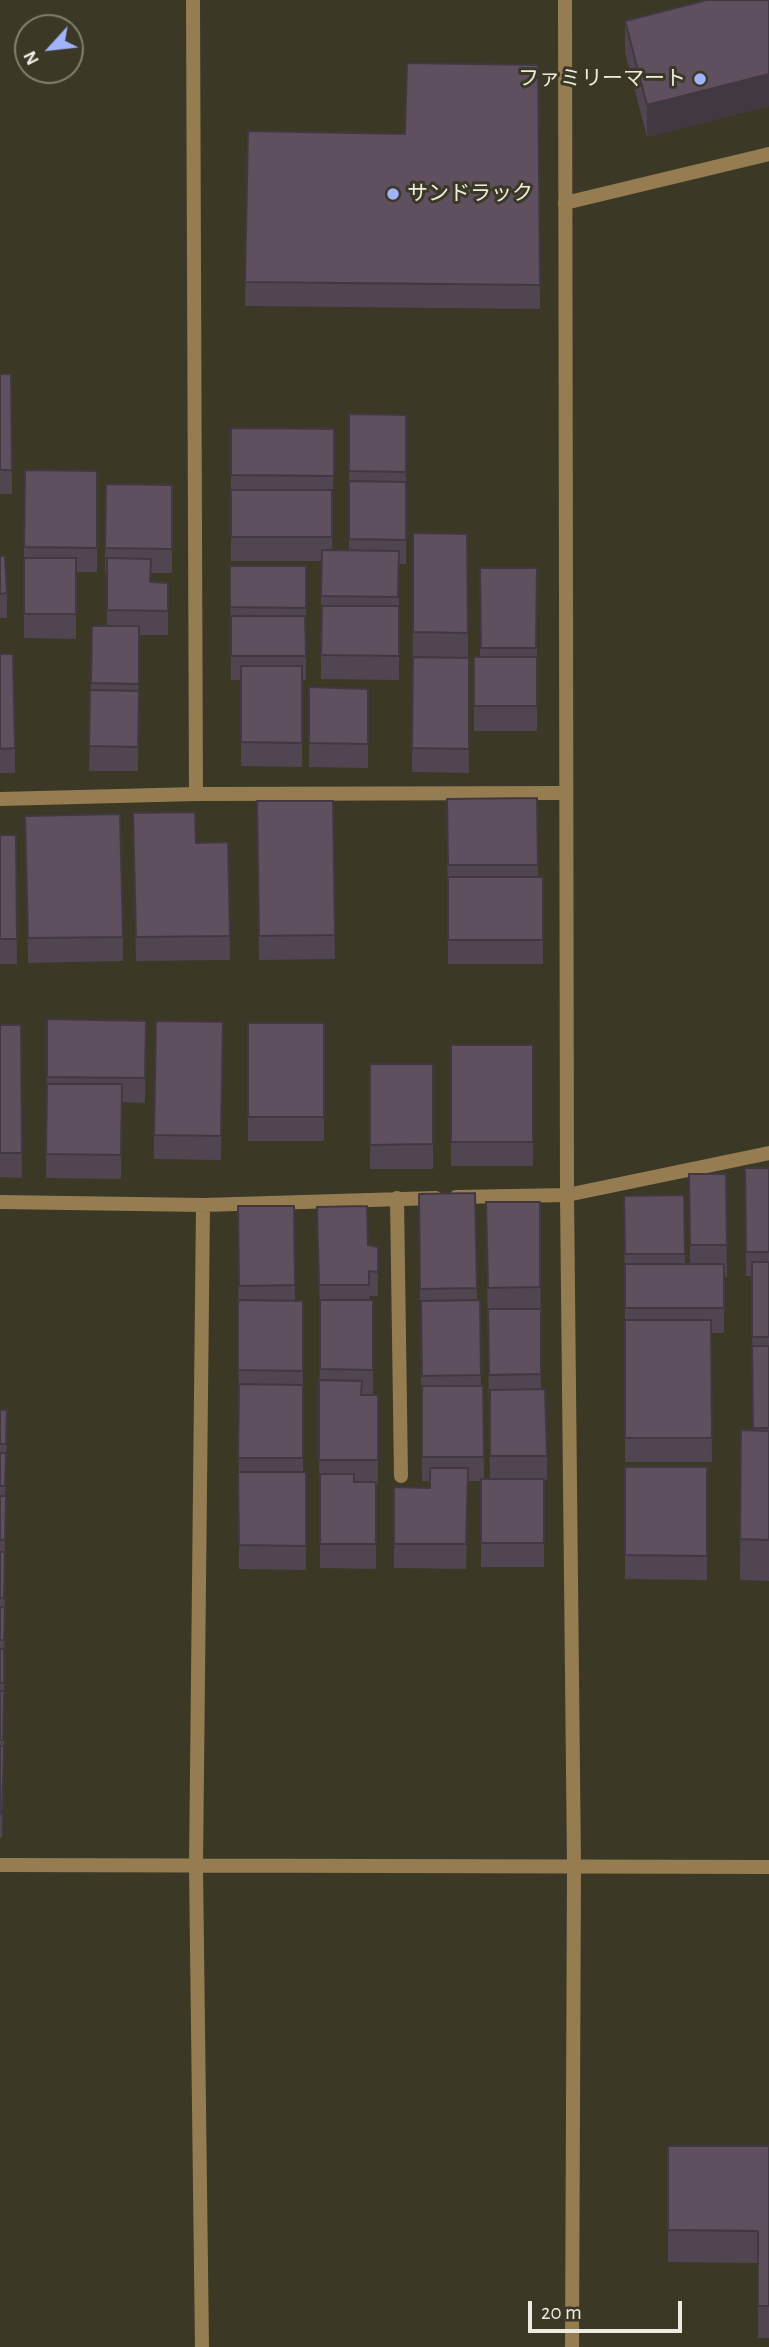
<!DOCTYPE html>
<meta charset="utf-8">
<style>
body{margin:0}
#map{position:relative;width:769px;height:2347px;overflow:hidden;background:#3b3826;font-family:"Alegreya Sans",sans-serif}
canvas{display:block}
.north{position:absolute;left:14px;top:14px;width:70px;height:70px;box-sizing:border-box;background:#3b3826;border:2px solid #828070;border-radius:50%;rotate:243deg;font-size:19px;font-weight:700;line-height:28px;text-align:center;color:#edebe0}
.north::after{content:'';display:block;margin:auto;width:24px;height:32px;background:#a1b3fd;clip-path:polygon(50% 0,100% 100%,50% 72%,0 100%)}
.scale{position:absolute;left:528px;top:2301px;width:154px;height:32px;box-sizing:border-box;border:4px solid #edebe0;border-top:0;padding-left:9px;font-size:21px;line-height:24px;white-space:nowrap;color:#edebe0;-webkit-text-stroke:5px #3b3826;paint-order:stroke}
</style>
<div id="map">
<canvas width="769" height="2347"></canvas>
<div class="north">N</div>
<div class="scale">20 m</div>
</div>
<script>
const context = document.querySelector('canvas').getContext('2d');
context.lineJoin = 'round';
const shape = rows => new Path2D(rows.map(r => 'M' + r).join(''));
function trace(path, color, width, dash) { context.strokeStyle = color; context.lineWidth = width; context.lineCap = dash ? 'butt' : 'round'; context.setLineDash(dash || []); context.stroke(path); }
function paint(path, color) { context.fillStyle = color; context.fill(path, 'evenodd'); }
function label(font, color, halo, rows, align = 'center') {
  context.font = font + ' "Alegreya Sans","Noto Sans JP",sans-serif'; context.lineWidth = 6; context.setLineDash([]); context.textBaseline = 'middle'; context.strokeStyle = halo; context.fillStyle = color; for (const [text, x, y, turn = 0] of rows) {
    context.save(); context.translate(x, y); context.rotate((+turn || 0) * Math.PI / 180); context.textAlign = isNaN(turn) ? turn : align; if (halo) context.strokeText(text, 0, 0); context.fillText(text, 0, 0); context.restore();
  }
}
const minor = shape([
 [193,0,196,794],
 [565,203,769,154],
 [0,799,196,794,566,793],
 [456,1197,567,1195,769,1153],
 [397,1198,401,1476],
 [0,1202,203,1205,436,1198],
 [0,1865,769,1867],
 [202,2347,196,1866,203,1205]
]);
const tertiary = shape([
 [565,0,567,1195,574,1867,572,2347]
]);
const wall = shape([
 [769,0,769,106,647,137,625,53,625,21],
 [538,65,540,309,245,306,248,131,405,134],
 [0,374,11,374,12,494,0,494],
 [349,414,406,415,406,564,399,564,399,680,321,679,321,561,231,561,231,428,334,429,332,550,349,550],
 [97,471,97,572,76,572,76,639,24,638,24,547],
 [106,484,172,485,172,573,151,573,151,582,168,583,168,635,139,635,138,771,89,771,92,626,107,626,107,573,105,573],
 [413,533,467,534,469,773,412,772],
 [0,556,7,593,7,618,0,618],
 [230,566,306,566,306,680,302,680,302,767,241,766,241,680,231,680],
 [480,568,537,568,537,731,474,731,474,657,480,657],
 [0,654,15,748,15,773,0,773],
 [309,687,368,689,368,768,309,767],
 [537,798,538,877,543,877,543,964,448,964,447,799],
 [257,801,333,801,335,959,259,960],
 [25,816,123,937,123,961,28,963],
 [0,835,16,835,17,964,0,964],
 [133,837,196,843,228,842,230,960,136,961],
 [47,1019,146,1021,145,1103,122,1102,121,1179,46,1178],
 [223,1022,221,1160,154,1159,154,1135],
 [248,1023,324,1023,324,1141,248,1141],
 [0,1025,21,1025,22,1178,0,1177],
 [451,1045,533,1045,533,1166,451,1166],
 [370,1064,433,1064,433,1169,370,1169],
 [745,1168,769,1168,769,1581,740,1580,741,1430,753,1430,752,1276,746,1276],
 [689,1174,726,1174,727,1277,724,1277,724,1333,711,1333,712,1462,625,1462,625,1320,624,1196,684,1195,685,1264,690,1264],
 [475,1193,477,1300,480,1300,481,1386,483,1386,484,1479,490,1479,486,1202,540,1202,541,1389,547,1456,547,1480,544,1480,544,1567,481,1567,481,1481,468,1481,466,1569,394,1568,394,1487,430,1488,430,1481,422,1481,419,1194],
 [238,1206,294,1206,295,1301,303,1301,303,1472,306,1472,306,1570,239,1569],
 [317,1207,368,1245,378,1247,378,1296,369,1296,369,1300,373,1300,373,1395,362,1394,378,1395,378,1484,376,1484,376,1569,320,1568,320,1484,319,1484,320,1310],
 [0,1410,7,1434,5,1496,4,1771,2,1838,0,1838],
 [625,1467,707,1467,707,1580,625,1579],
 [668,2146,769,2146,769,2338,758,2338,758,2263,668,2262]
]);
const shadedWall = shape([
 [769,74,769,106,647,137,647,105],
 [6,1453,6,1478,5,1510,5,1486],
 [4,1746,4,1771,2,1838,2,1814]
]);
const building = shape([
 [707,0,769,0,769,74,647,105,625,21,707,0],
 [407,63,538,65,540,285,245,282,248,131,405,134,407,63],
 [0,374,11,374,12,470,0,470,0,374],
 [349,414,406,415,406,472,349,471,349,414],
 [231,428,334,429,334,476,231,475,231,428],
 [25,470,97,471,97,548,24,547,25,470],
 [349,481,406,482,406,540,349,539,349,481],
 [106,484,172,485,172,549,105,548,106,484],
 [231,490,332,490,332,537,231,537,231,490],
 [413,533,467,534,468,633,413,632,413,533],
 [322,550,399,551,398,597,321,596,322,550],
 [0,556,5,556,7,593,0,594,0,556],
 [24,558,76,558,76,614,24,614,24,558],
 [107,558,151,559,150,582,168,583,168,611,107,610,107,558],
 [230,566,306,566,306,608,230,607,230,566],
 [480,568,537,568,536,648,481,648,480,568],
 [322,606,399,606,399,656,321,655,322,606],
 [231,616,305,616,306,656,231,656,231,616],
 [92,626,139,626,139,684,91,683,92,626],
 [0,654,13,654,15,748,0,749,0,654],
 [413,657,469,658,469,749,412,748,413,657],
 [474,657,537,657,537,706,474,706,474,657],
 [241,666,302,666,302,743,241,742,241,666],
 [309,687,368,689,368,744,309,743,309,687],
 [90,690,139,691,138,747,89,746,90,690],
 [537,798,538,865,448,865,447,799,537,798],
 [257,801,333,801,335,935,259,936,257,801],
 [195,812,196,843,228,842,230,936,136,937,133,813,195,812],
 [120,814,123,937,28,938,25,816,120,814],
 [0,835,16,835,17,939,0,939,0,835],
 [448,877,543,877,543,940,448,940,448,877],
 [47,1019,146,1021,145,1078,47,1077,47,1019],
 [156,1021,223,1022,221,1136,154,1135,156,1021],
 [248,1023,324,1023,324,1117,248,1117,248,1023],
 [0,1025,21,1025,22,1153,0,1153,0,1025],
 [451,1045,533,1045,533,1142,451,1142,451,1045],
 [370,1064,433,1064,433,1144,370,1145,370,1064],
 [47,1084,122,1084,121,1155,46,1154,47,1084],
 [745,1168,769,1168,769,1252,746,1252,745,1168],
 [689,1174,726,1174,727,1245,690,1245,689,1174],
 [475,1193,477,1288,420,1289,419,1194,475,1193],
 [684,1195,685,1254,625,1254,624,1196,684,1195],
 [486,1202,540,1202,540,1287,488,1288,486,1202],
 [238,1206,294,1206,295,1285,239,1286,238,1206],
 [367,1206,368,1245,378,1247,378,1272,369,1271,369,1285,319,1285,317,1207,367,1206],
 [752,1262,769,1262,769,1337,752,1337,752,1262],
 [625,1264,724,1264,724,1308,625,1308,625,1264],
 [238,1300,303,1301,303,1371,238,1370,238,1300],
 [320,1300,373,1300,373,1370,320,1369,320,1300],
 [480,1300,481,1375,422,1376,421,1301,480,1300],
 [488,1309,541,1309,541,1374,489,1375,488,1309],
 [625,1320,711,1320,712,1438,625,1438,625,1320],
 [752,1346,769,1346,769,1428,753,1428,752,1346],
 [319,1380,362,1381,361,1395,378,1395,378,1460,319,1460,319,1380],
 [239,1384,303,1385,303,1458,238,1458,239,1384],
 [422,1386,483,1386,484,1457,422,1457,422,1386],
 [545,1389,547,1456,490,1456,490,1390,545,1389],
 [0,1410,7,1410,6,1444,0,1444,0,1410],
 [741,1430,769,1431,769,1540,740,1539,741,1430],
 [0,1453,6,1453,5,1486,0,1486,0,1453],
 [625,1467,707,1467,707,1556,625,1555,625,1467],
 [430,1468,468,1468,466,1544,394,1544,394,1487,430,1488,430,1468],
 [238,1472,306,1472,306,1546,239,1545,238,1472],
 [320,1474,354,1474,354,1482,376,1482,376,1544,320,1544,320,1474],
 [481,1479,544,1479,544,1543,481,1543,481,1479],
 [0,1496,6,1496,5,1540,0,1540,0,1496],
 [0,1552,5,1552,4,1598,0,1598,0,1552],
 [0,1607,5,1607,4,1640,0,1640,0,1607],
 [0,1649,4,1649,4,1683,0,1683,0,1649],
 [0,1691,4,1691,3,1740,0,1740,0,1691],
 [0,1746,4,1746,2,1814,0,1814,0,1746],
 [668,2146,769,2146,769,2306,758,2306,758,2231,668,2230,668,2146]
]);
const markers = [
 [700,79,7,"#a1b3fd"],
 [393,194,7,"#a1b3fd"]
];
const poiNames = [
 ["ファミリーマート",686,79],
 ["サンドラック",407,194,"left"]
];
trace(minor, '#957d51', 14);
trace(tertiary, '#957d51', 14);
paint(wall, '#514551');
paint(shadedWall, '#423842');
paint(building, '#5e505e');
trace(building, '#423842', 2);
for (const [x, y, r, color] of markers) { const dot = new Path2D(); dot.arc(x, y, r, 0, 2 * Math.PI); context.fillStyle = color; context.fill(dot); trace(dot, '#3b3826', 2.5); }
label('21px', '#edebe0', '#3b3826', poiNames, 'right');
</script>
